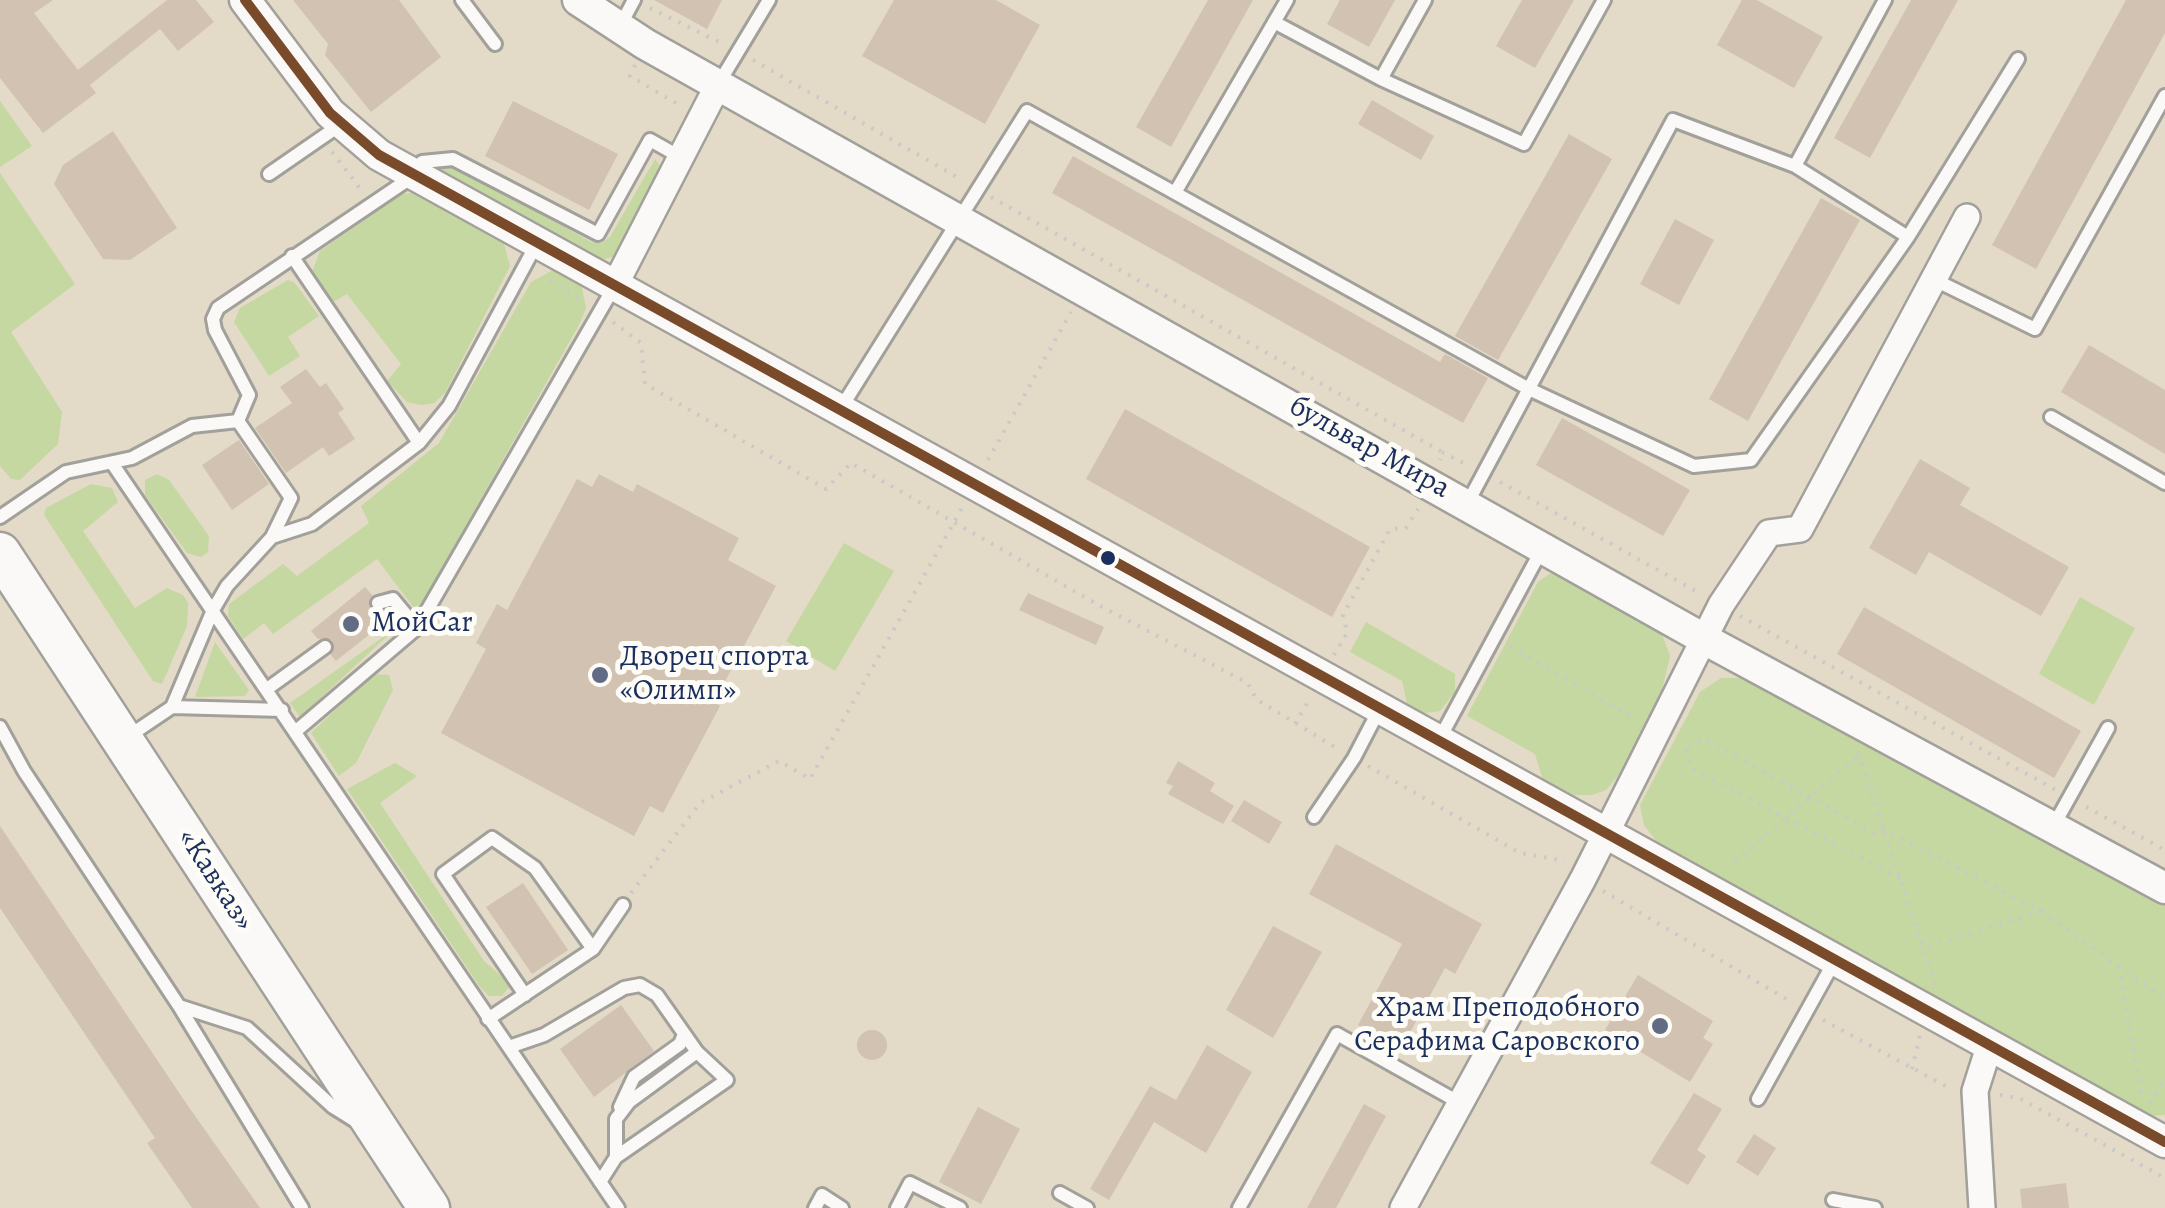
<!DOCTYPE html>
<meta charset="utf-8">
<style>
body{margin:0}
canvas{display:block;background:#e3dac7}
</style>
<canvas width="2165" height="1208"></canvas>
<script>
const context = document.querySelector('canvas').getContext('2d');
context.lineJoin = 'round';
function paint(path, color) { context.fillStyle = color; context.fill(path, 'evenodd'); }
const shape = rows => new Path2D(rows.map(r => 'M' + r).join(''));
function trace(path, color, width, dash) { context.strokeStyle = color; context.lineWidth = width; context.lineCap = dash ? 'butt' : 'round'; context.setLineDash(dash || []); context.stroke(path); }
function label(font, color, halo, rows, align = 'center') {
  context.font = font + ' Alegreya,serif'; context.lineWidth = 10; context.setLineDash([]); context.textBaseline = 'middle'; context.strokeStyle = halo; context.fillStyle = color; for (const [text, x, y, turn = 0] of rows) {
    context.save(); context.translate(x, y); context.rotate((+turn || 0) * Math.PI / 180); context.textAlign = isNaN(turn) ? turn : align; if (halo) context.strokeText(text, 0, 0); context.fillText(text, 0, 0); context.restore();
  }
}
const green = shape([
 [0,101,32,146,0,167],
 [655,159,662,168,621,249,614,257,604,259,590,256,427,167,452,164,591,242,601,243,610,237],
 [0,173,75,284,11,332,62,412,58,444,20,480,11,479,0,466],
 [411,193,422,194,503,240,510,266,445,393,434,403,422,405,407,402,387,381,401,364,347,294,333,302,312,272,320,251,401,194],
 [553,270,565,271,581,283,586,308,580,323,417,612,377,559,273,634,264,623,243,639,228,616,229,604,283,564,297,576,369,523,361,506,439,443,531,282],
 [288,280,294,282,319,316,288,337,300,356,269,376,234,322,240,308],
 [157,474,169,480,209,536,208,552,201,557,187,553,145,495,145,480],
 [91,484,112,488,118,502,83,531,135,608,167,588,183,595,188,603,187,626,162,684,153,681,44,515,46,508],
 [844,543,894,571,835,671,786,641],
 [1555,570,1660,629,1670,656,1662,690,1618,776,1606,790,1592,795,1574,795,1550,785,1543,780,1535,754,1467,716,1538,582],
 [2080,597,2135,628,2094,705,2039,674],
 [1366,622,1455,674,1455,692,1440,711,1420,714,1407,703,1402,681,1350,652],
 [396,628,300,717,290,703],
 [215,642,249,690,245,696,195,697],
 [373,674,389,675,393,690,356,763,339,776,311,733],
 [1721,678,1748,678,2165,906,2165,1115,2146,1116,1657,842,1644,825,1640,805,1700,692],
 [395,763,417,776,380,803,484,961,507,981,509,987,502,996,489,996,480,987,347,789]
]);
const building = shape([
 [0,0,53,0,34,13,78,70,167,0,196,0,214,22,178,51,160,29,90,85,96,93,43,133,0,78],
 [293,0,399,0,441,57,371,112,325,55,328,44],
 [654,0,722,0,707,29],
 [894,0,996,0,1040,25,985,124,862,56],
 [1208,0,1253,0,1171,147,1136,127],
 [1340,0,1395,0,1369,47,1327,24],
 [1522,0,1574,0,1535,68,1496,46],
 [1742,0,1757,0,1823,37,1794,88,1717,45],
 [1911,0,1958,0,1870,158,1834,138],
 [2126,0,2165,0,2165,33,2036,269,1992,245],
 [1372,100,1434,136,1421,160,1358,124],
 [513,101,618,154,589,210,485,156],
 [113,131,177,228,130,260,103,259,54,184,63,165],
 [1569,134,1612,159,1498,360,1455,336],
 [1073,156,1440,362,1445,354,1488,378,1463,423,1052,193],
 [1821,198,1860,220,1748,421,1709,399],
 [1675,219,1714,240,1679,305,1640,284],
 [2089,345,2165,390,2165,454,2061,392],
 [306,369,320,387,326,383,344,409,338,413,355,439,329,456,323,447,286,473,255,428,292,403,280,387],
 [1125,409,1370,547,1332,617,1086,479],
 [1562,418,1690,490,1663,536,1536,465],
 [239,440,269,484,232,510,202,465],
 [1920,459,1970,488,1960,505,2069,567,2041,616,1929,552,1916,575,1869,548],
 [599,474,633,492,637,484,739,538,728,560,776,586,714,702,720,706,663,813,650,806,634,836,441,733,486,649,476,643,497,604,507,610,577,479,592,487],
 [365,587,372,595,370,609,385,611,390,618,336,661,331,655,332,640,318,639,311,631],
 [1028,593,1104,627,1096,645,1019,610],
 [1864,607,2081,731,2054,778,1837,654],
 [1178,761,1215,783,1210,791,1234,806,1223,824,1168,794,1173,786,1166,783],
 [1244,800,1282,822,1269,844,1231,821],
 [0,826,186,1103,260,1208,192,1208,147,1143,155,1138,0,908],
 [1336,844,1482,924,1455,974,1445,968,1401,1049,1358,1025,1402,944,1309,894],
 [523,883,568,950,532,974,486,907],
 [1273,926,1322,952,1273,1038,1226,1010],
 [1638,975,1713,1021,1703,1038,1713,1044,1690,1082,1605,1030],
 [621,1005,654,1051,594,1097,560,1049],
 '857 1045a15 15 0 1 1 30 0a15 15 0 1 1-30 0Z',
 [1207,1045,1252,1072,1206,1153,1154,1122,1109,1200,1090,1189,1150,1086,1176,1100],
 [1694,1093,1722,1109,1697,1150,1706,1156,1688,1185,1650,1163],
 [1364,1104,1386,1116,1336,1208,1307,1208],
 [978,1107,1020,1129,981,1204,939,1182],
 [1754,1134,1776,1148,1758,1176,1736,1162],
 [2066,1183,2069,1208,2022,1208,2020,1189]
]);
const path = shape([
 [650,8,723,44],
 [753,60,962,180],
 [635,65,630,76,681,106],
 [332,152,363,192],
 [991,197,1442,452,1440,460],
 [550,281,584,303],
 [613,322,641,343,645,384,826,489,851,463,1102,607,1248,683,1256,699,1338,749],
 [1442,452,1469,466],
 [988,460,1071,312],
 [1500,482,1701,594],
 [1740,616,2056,790],
 [1510,646,1636,719],
 [1334,655,1347,633,1343,615,1390,529,1406,528,1418,509],
 [1295,724,1310,698],
 [1858,753,1936,986],
 [1368,766,1520,853,1565,861],
 [2086,807,2165,850],
 [1735,862,1859,755],
 [1900,878,1693,769,1684,746,1704,739,1875,833,1883,829,2041,911,1923,949],
 [1603,891,1793,1003],
 [631,893,700,803,779,761,810,779,962,508],
 [2041,911,2165,999],
 [2119,966,2142,1098],
 [1823,1020,1951,1089],
 [1912,1069,1920,1035],
 [2000,1095,2019,1098,2165,1178],
 [2150,1104,2165,1077]
]);
const service = shape([
 [462,0,495,44],
 [1274,22,1381,79,1425,0],
 [620,26,634,0],
 [1381,79,1524,144,1604,0],
 [719,83,769,0],
 [1795,166,1885,0],
 [269,174,340,125],
 [1176,191,1287,0],
 [292,256,419,443],
 [1933,279,2035,329,2165,96],
 [841,408,1027,111,1529,389,1694,466,1751,460,1908,237],
 [2051,417,2165,483],
 [238,421,249,395,215,330,213,319,218,308,415,175,422,162,453,159,598,234,650,140,682,158],
 [112,463,618,1208],
 [1467,504,1673,120,1795,166,1908,237,2018,59],
 [0,517,66,472,132,458,192,426,238,421,291,498,272,537,227,586,213,610,172,707,126,738],
 [272,537,312,524,419,443,449,406,537,243],
 [378,603,393,599,417,628],
 [267,689,325,647],
 [172,707,282,710],
 [0,727,24,771,179,1006,302,1208],
 [296,731,417,628,614,287],
 [1440,738,1542,549],
 [1314,817,1354,758,1379,710],
 [2054,825,2108,728],
 [525,995,443,874,492,838,535,868,593,949,623,905],
 [179,1006,247,1028,333,1107,357,1122],
 [488,1019,593,949],
 [509,1047,544,1035,624,988,640,985,657,995,697,1052,727,1080,616,1157,600,1182],
 [1758,1099,1834,962],
 [620,1107,634,1077,680,1044,684,1034],
 [616,1157,616,1119,629,1102,697,1052],
 [1060,1193,1087,1208],
 [1833,1200,1875,1208],
 [815,1208,822,1195,842,1208],
 [897,1208,910,1183,960,1208],
 [1239,1208,1337,1034,1462,1104]
]);
const minor = shape([
 [615,285,719,83],
 [1403,1208,1583,879,1721,605,1769,533,1800,529,1967,217],
 [1982,1208,1975,1091,1989,1047]
]);
const tertiary = shape([
 [245,0,330,113,379,155,2165,1142],
 [578,0,645,44,1704,639,2165,888]
]);
const trunk = shape([
 [0,553,429,1208]
]);
const bus1 = shape([
 [245,0,330,113,379,155,2165,1142]
]);
const markers = [
 [1108,558,9,"#1b2f5e"],
 [351,624,10,"#616b83"],
 [600,675,10,"#616b83"],
 [1660,1026,10,"#616b83"]
];
const streetNames = [
 ["бульвар Мира",1369,448,29],
 ["«Кавказ»",215,880,57]
];
const poiNames = [
 ["МойCar",371,624],
 ["Дворец спорта",620,658],
 ["«Олимп»",620,692],
 ["Храм Преподобного",1640,1009,"right"],
 ["Серафима Саровского",1640,1043,"right"]
];
paint(green, '#c5d8a1');
paint(building, '#d2c2b1');
trace(service, '#a2a09b', 18);
trace(minor, '#a2a09b', 30);
trace(tertiary, '#a2a09b', 35);
trace(trunk, '#a2a09b', 45);
trace(path, '#cac9c8', 4, [2.5, 8]);
trace(service, '#fbf9f7', 12);
trace(minor, '#fbf9f7', 25);
trace(tertiary, '#fbf9f7', 30);
trace(trunk, '#fbf9f7', 40);
trace(bus1, '#7a4b2a', 10);
for (const [x, y, r, color] of markers) { const dot = new Path2D(); dot.arc(x, y, r, 0, 2 * Math.PI); context.fillStyle = color; context.fill(dot); trace(dot, '#fdfcf7', 4); }
label('30px', '#1b2f5e', '#fdfcf7', streetNames);
label('30px', '#1b2f5e', '#fdfcf7', poiNames, 'left');
</script>
